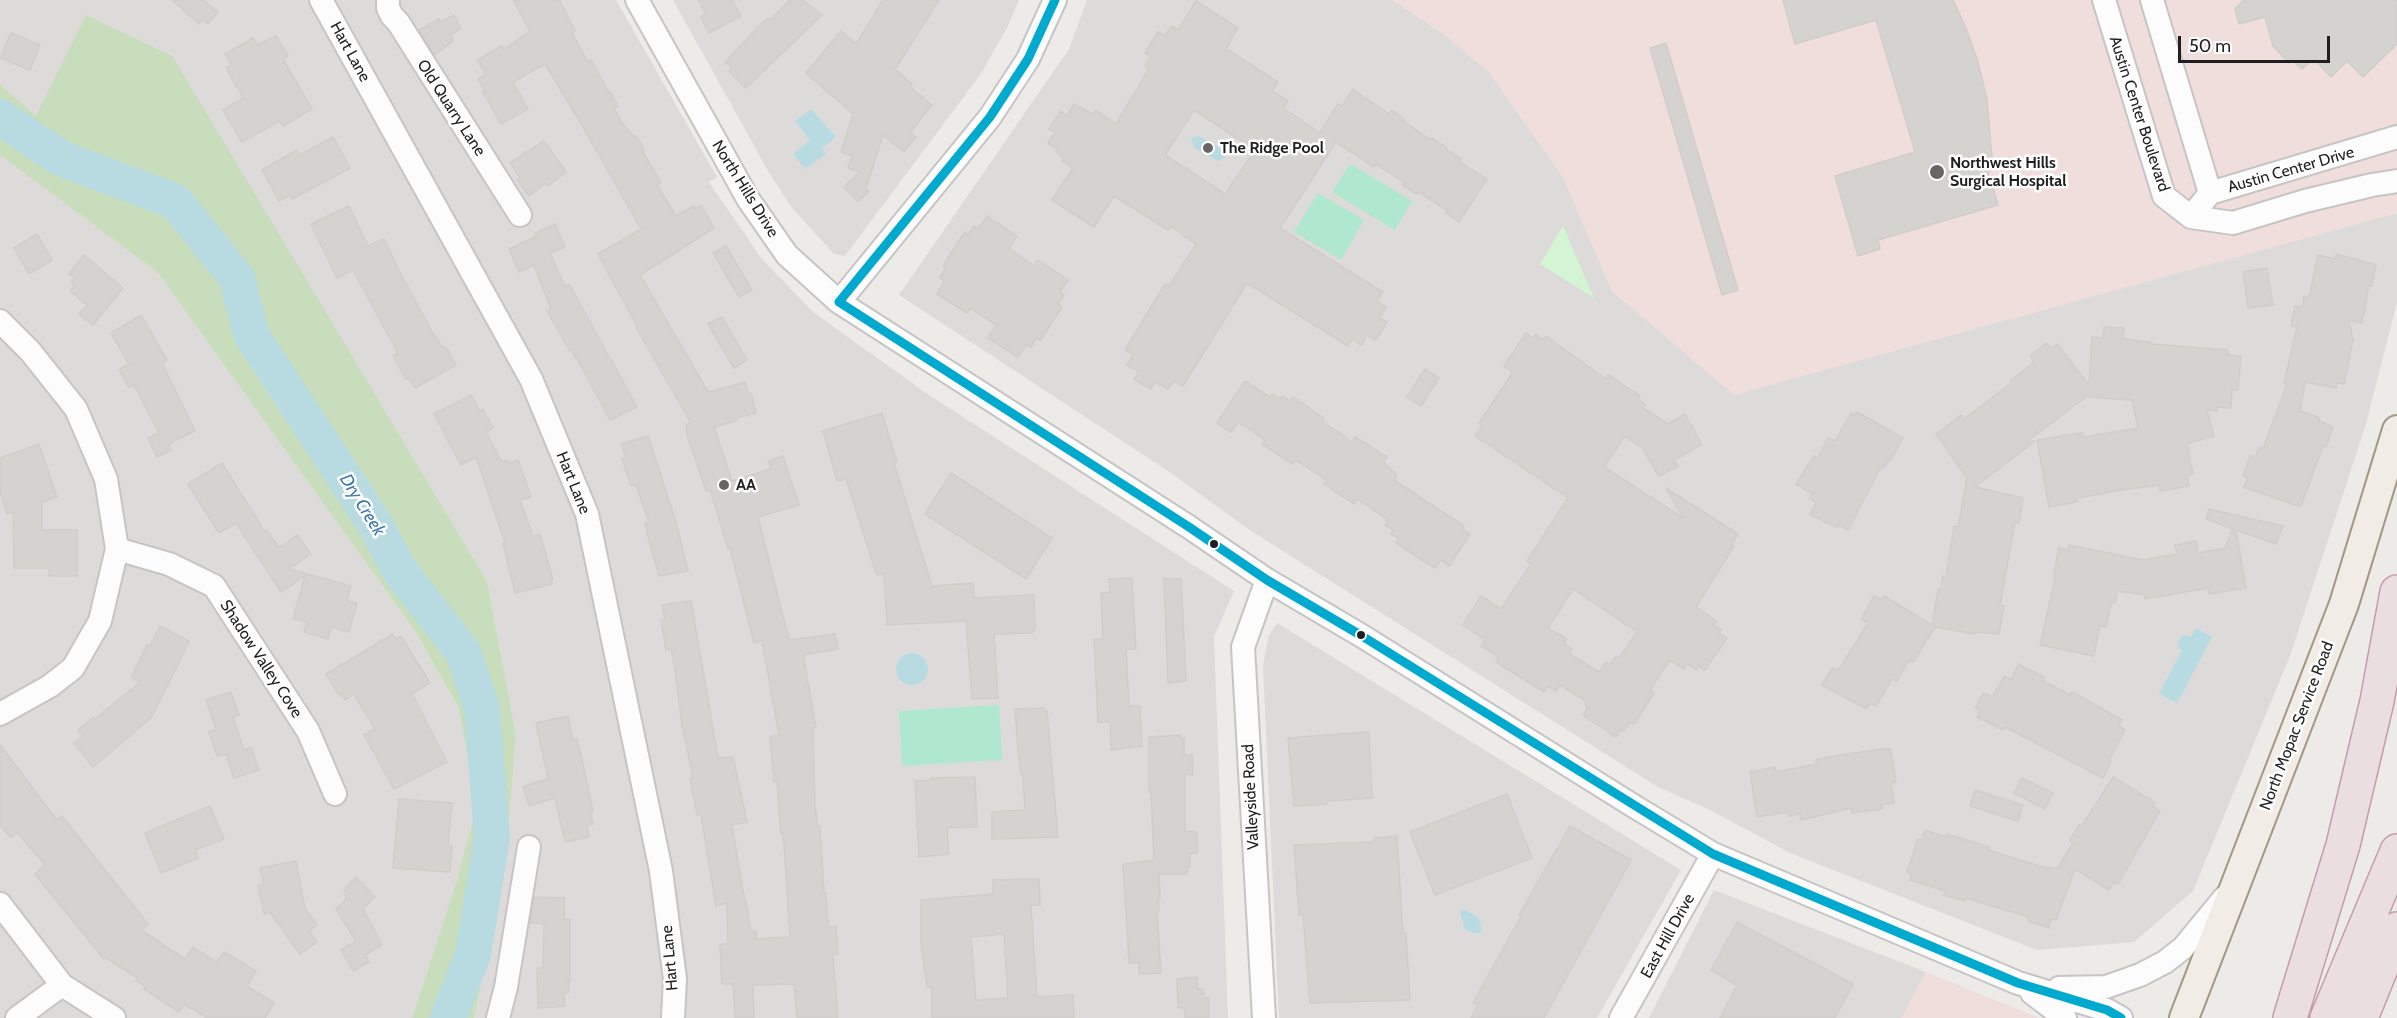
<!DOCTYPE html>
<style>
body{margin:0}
#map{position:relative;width:2397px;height:1018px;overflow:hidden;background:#edebe8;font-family:Cabin,sans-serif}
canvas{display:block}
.scale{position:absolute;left:2178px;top:36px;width:152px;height:27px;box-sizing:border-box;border:3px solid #1f1f1f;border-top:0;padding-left:8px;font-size:18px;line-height:21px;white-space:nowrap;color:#1f1f1f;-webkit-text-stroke:4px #fff;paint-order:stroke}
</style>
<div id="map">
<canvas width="2397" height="1018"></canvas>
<div class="scale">50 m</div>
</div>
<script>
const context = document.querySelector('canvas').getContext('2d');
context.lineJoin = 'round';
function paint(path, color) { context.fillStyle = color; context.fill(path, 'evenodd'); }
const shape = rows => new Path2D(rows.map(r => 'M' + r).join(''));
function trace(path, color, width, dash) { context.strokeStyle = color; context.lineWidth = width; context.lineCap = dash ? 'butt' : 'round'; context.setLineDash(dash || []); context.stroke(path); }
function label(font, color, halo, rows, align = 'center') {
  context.font = font + ' Cabin,sans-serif'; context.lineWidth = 5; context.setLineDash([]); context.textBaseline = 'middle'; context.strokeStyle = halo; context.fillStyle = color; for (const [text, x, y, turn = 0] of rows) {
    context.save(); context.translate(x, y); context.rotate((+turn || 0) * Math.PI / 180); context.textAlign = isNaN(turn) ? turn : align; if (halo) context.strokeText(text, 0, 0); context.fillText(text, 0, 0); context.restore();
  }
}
const residential = shape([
 [0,0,616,0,717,177,709,182,762,259,813,312,929,395,1234,591,1214,637,1228,1018,474,1018,505,871,516,735,487,581,350,354,36,117,0,84],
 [673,0,1019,0,1007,28,980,75,845,256,834,254,792,208,771,176],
 [1087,0,1393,0,1445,35,1489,72,1563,177,1612,291,1734,394,2397,213,2397,302,2366,424,2290,656,2193,891,2134,942,2037,950,1790,853,1710,810,1658,787,1251,531,1168,471,899,295,1069,49],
 [0,155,158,273,415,631,459,710,476,809,455,886,412,1018,0,1018],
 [1277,623,1681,870,1597,1018,1279,1018,1263,667,1268,637],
 [1714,890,1926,972,1902,1018,1649,1018]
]);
const commercial = shape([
 [1393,0,2397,0,2397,213,1734,395,1612,291,1563,177,1489,72,1445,35],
 [1926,972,2037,1017,2037,1018,1902,1018]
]);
const forest = shape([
 [86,15,172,56,487,581,516,735,505,871,474,1018,412,1018,455,886,476,809,459,709,415,631,158,273,0,155,0,84,36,116]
]);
const park = shape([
 [1563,226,1594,298,1540,264]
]);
const pitch = shape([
 [1350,164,1412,201,1395,230,1332,192],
 [1318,193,1364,220,1341,260,1294,232],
 [999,705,1002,760,902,766,899,711]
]);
const water = shape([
 [811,109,836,137,822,148,826,154,805,169,793,154,810,140,795,121],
 [1199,136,1223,150,1225,158,1218,161,1194,147,1191,138],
 [2196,628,2212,637,2177,703,2159,694,2182,650,2179,648,2178,641,2184,635,2191,637],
 '896 669a16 16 0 1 1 32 0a16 16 0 1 1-32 0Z',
 [1466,910,1477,917,1481,924,1481,933,1473,933,1465,929,1460,913,1461,911]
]);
const river = shape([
 [0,117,62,159,175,201,237,278,252,336,373,521,400,571,463,652,482,708,492,837,473,955,448,1018]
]);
const building = shape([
 [172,0,203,0,218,12,208,24,202,19,199,24,172,0],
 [513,0,559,0,575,31,572,33,588,62,591,60,609,93,610,92,618,106,614,108,622,123,635,138,637,137,644,150,642,151,661,183,657,185,676,216,694,206,695,209,701,205,714,228,640,275,708,392,746,382,747,394,751,393,756,413,736,418,736,421,714,427,732,481,771,469,768,461,783,456,799,505,758,517,789,640,835,634,838,649,803,655,816,727,813,728,815,811,816,811,817,826,820,826,824,893,826,893,828,927,836,926,838,954,833,955,838,1018,797,1018,794,984,753,985,754,1018,735,1018,733,984,722,984,720,944,728,944,727,903,716,906,701,815,697,815,690,779,693,778,682,725,674,663,671,649,666,650,661,620,665,620,662,605,691,601,718,758,733,757,747,822,732,825,745,902,746,901,751,931,756,931,756,939,790,937,784,844,783,833,781,834,777,782,774,782,770,736,779,736,762,640,754,643,730,548,728,548,710,490,706,491,687,435,686,425,691,423,636,327,637,326,598,254,641,229,583,127,545,64,513,82,528,109,501,124,482,91,484,90,478,79,486,74,477,60,502,46,504,49,530,31,513,0],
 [698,0,732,0,741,16,709,33,701,17,706,14,698,0],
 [790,0,803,0,822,15,746,88,729,71,732,68,725,62,763,22,769,18,770,20,790,0],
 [883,0,939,0,895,69,912,84,910,87,932,105,910,132,916,137,904,152,883,135,866,188,869,191,858,202,844,187,860,172,848,168,852,156,841,152,853,114,806,73,841,31,856,44,883,0],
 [1783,0,1953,0,1966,28,1978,62,1987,100,1993,169,1988,171,1998,205,1878,240,1880,249,1858,256,1835,176,1915,152,1876,20,1795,44,1783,0],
 [2244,0,2397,0,2397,44,2363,77,2347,61,2331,77,2314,59,2302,69,2292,60,2289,63,2273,46,2265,17,2239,24,2235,9,2244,0],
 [1196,1,1238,28,1226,49,1278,82,1272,91,1288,101,1283,108,1320,133,1338,104,1342,106,1353,89,1389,114,1391,110,1405,120,1404,122,1431,140,1432,138,1447,148,1446,150,1461,159,1459,162,1487,179,1459,222,1446,213,1448,211,1419,192,1417,194,1402,185,1404,182,1376,164,1374,167,1336,142,1280,228,1383,292,1377,301,1386,307,1379,318,1387,322,1376,340,1367,335,1361,345,1352,339,1348,346,1247,283,1183,386,1173,381,1168,389,1155,382,1151,389,1134,379,1139,372,1127,365,1133,355,1125,350,1165,284,1169,286,1196,244,1170,226,1168,230,1114,196,1094,227,1052,200,1073,168,1062,161,1064,158,1056,152,1058,150,1048,143,1055,133,1049,129,1061,111,1067,116,1074,104,1093,114,1096,110,1116,124,1149,69,1145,66,1151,57,1145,53,1158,32,1165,36,1172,26,1178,30,1196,1],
 [1194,110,1255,150,1225,194,1165,155,1194,110],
 [454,15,461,29,450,35,453,41,435,55,419,30,439,19,440,22,454,15],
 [11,33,40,45,30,70,0,58,11,33],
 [276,36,288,56,283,59,312,109,283,126,280,121,242,142,223,110,243,98,226,68,232,65,225,54,253,38,257,45,276,36],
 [1666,43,1738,290,1722,295,1650,48,1666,43],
 [333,137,350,168,292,199,290,195,279,201,262,170,297,150,300,155,333,137],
 [544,141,566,172,548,186,546,183,529,196,517,180,520,178,510,163,544,141],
 [349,206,368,246,384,239,400,273,433,333,443,348,446,347,456,365,415,388,409,378,406,379,393,356,398,353,353,270,337,278,311,224,349,206],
 [987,216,1017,236,1009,248,1034,266,1038,260,1068,280,1060,292,1064,295,1058,304,1062,307,1040,341,1037,338,1031,347,1026,345,1018,357,988,338,996,325,970,308,967,313,937,294,945,281,940,278,946,268,943,266,954,248,965,232,968,234,974,226,978,229,987,216],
 [555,224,565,247,550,253,565,286,569,284,637,407,610,420,584,371,571,350,570,351,547,311,551,309,534,265,519,272,509,249,537,236,535,233,555,224],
 [37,234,52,260,29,274,14,248,37,234],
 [726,246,752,290,739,297,713,253,726,246],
 [2336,254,2376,265,2372,286,2369,285,2362,323,2349,320,2353,340,2344,384,2337,383,2336,388,2305,382,2300,411,2320,418,2319,421,2333,427,2326,447,2323,446,2301,506,2298,506,2244,487,2248,478,2243,476,2250,456,2255,458,2259,447,2263,449,2287,384,2284,383,2297,327,2291,326,2295,306,2302,307,2304,296,2309,297,2318,255,2336,259,2336,254],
 [84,255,123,288,93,325,79,314,87,305,70,291,75,286,71,283,75,278,69,274,84,255],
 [2267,268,2273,305,2248,308,2243,272,2267,268],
 [141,315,167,360,162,363,195,431,174,441,169,445,171,450,157,457,148,438,159,433,134,385,129,387,119,370,129,364,111,333,141,315],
 [722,317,747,360,734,368,708,324,722,317],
 [2104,327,2124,328,2123,339,2150,342,2150,344,2228,350,2228,355,2241,356,2238,390,2232,390,2231,408,2217,407,2217,411,2207,410,2214,436,2187,444,2193,474,2187,475,2189,486,2160,491,2159,485,2128,489,2077,498,2077,502,2049,507,2037,440,2082,433,2083,437,2138,428,2132,400,2088,397,2088,395,2036,435,2035,429,2034,436,2027,442,2035,441,1975,487,2023,498,2019,523,2015,522,2000,605,2004,606,1999,634,1975,632,1975,634,1935,627,1913,662,1909,660,1897,681,1892,679,1876,706,1870,703,1867,709,1822,685,1832,668,1837,671,1841,666,1868,623,1861,619,1874,596,1881,600,1884,596,1932,625,1938,589,1941,589,1943,576,1946,577,1954,526,1958,527,1960,517,1967,478,1936,434,1961,415,1964,419,2011,383,2010,381,2033,363,2031,355,2046,343,2051,349,2057,344,2089,385,2092,337,2103,338,2104,327],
 [1526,333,1533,338,1536,334,1544,340,1546,336,1606,379,1608,375,1640,396,1637,399,1645,404,1643,408,1668,424,1685,414,1702,444,1674,460,1678,466,1659,476,1643,449,1625,436,1604,467,1683,518,1666,488,1738,534,1731,545,1734,546,1696,607,1716,621,1713,625,1721,630,1719,633,1727,638,1705,670,1698,666,1696,670,1687,664,1684,669,1670,660,1650,690,1654,693,1634,724,1630,722,1624,731,1621,729,1616,737,1583,715,1588,707,1585,705,1587,702,1560,685,1556,691,1548,686,1544,692,1496,662,1499,657,1481,646,1485,640,1463,625,1481,596,1501,609,1531,564,1527,561,1568,498,1475,436,1482,426,1479,423,1511,375,1512,371,1504,366,1526,333],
 [1573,589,1637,632,1619,658,1616,656,1610,665,1606,662,1599,672,1569,653,1572,649,1564,644,1567,639,1548,628,1573,589],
 [1425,369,1439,378,1421,406,1407,397,1425,369],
 [1245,381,1270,397,1272,394,1280,399,1282,396,1290,401,1293,397,1324,418,1322,421,1352,442,1355,437,1387,457,1383,462,1397,475,1394,480,1464,526,1462,529,1470,534,1449,566,1441,560,1435,568,1396,543,1399,539,1391,534,1393,530,1385,525,1388,520,1357,499,1354,504,1324,484,1327,480,1296,460,1293,464,1262,444,1265,440,1238,422,1231,432,1217,423,1245,381],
 [471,395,480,411,483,409,493,428,486,432,502,462,507,460,508,463,518,460,531,497,520,500,533,536,540,534,553,580,551,580,552,584,515,593,503,543,505,542,476,457,461,465,434,414,471,395],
 [1857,412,1903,438,1890,461,1888,460,1884,468,1881,467,1848,530,1839,525,1838,527,1827,523,1810,514,1816,503,1809,498,1812,493,1796,484,1814,456,1818,458,1828,438,1835,441,1851,413,1855,415,1857,412],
 [882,413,897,462,894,463,932,586,973,583,974,598,1034,595,1035,631,1032,631,1032,633,994,634,998,698,972,699,966,621,887,625,884,574,878,575,876,573,846,479,837,481,823,431,882,413],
 [648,436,676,522,688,571,659,576,648,537,645,523,649,522,636,485,631,486,622,459,626,457,621,444,648,436],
 [39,444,57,497,42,502,42,530,77,530,77,576,49,576,49,568,14,568,13,512,7,514,0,492,0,458,39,444],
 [222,463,265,532,267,530,279,548,297,535,311,554,289,569,351,586,347,601,357,603,349,632,331,627,328,639,304,632,307,622,293,619,305,576,281,592,236,523,219,533,188,484,222,463],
 [951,473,1052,538,1026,579,925,514,951,473],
 [2209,509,2283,526,2276,544,2236,530,2246,588,2209,594,2208,588,2145,599,2144,595,2117,591,2115,603,2111,603,2106,627,2100,626,2094,656,2040,645,2055,579,2053,578,2059,548,2068,550,2069,545,2142,560,2177,554,2175,545,2196,541,2198,553,2225,548,2233,529,2206,519,2209,509],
 [1132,578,1136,649,1126,649,1129,706,1140,706,1142,746,1111,750,1110,722,1098,722,1094,639,1103,639,1101,593,1110,592,1109,579,1132,578],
 [1164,579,1181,579,1186,681,1168,683,1164,579],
 [160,626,189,641,179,663,151,718,93,767,74,743,83,736,78,730,93,717,95,719,140,682,131,677,147,645,150,646,160,626],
 [393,634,396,639,401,636,430,683,412,694,447,762,394,789,364,735,375,729,354,694,345,700,342,694,339,695,326,674,393,634],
 [2018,664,2044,677,2042,680,2070,695,2072,692,2122,720,2118,726,2125,730,2109,760,2111,761,2103,778,2005,727,2003,730,1977,717,1980,710,1975,708,1983,693,1992,697,2004,676,2011,679,2018,664],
 [231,692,239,715,233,717,244,750,251,747,259,770,234,778,226,754,217,756,209,732,216,729,206,700,231,692],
 [1044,708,1044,712,1047,711,1058,837,992,839,992,812,1025,810,1023,775,1021,775,1018,751,1015,709,1044,708],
 [568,716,573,740,577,739,582,759,593,812,590,812,593,824,587,825,589,837,565,842,555,798,529,806,523,786,548,779,536,723,568,716],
 [1369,732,1372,798,1327,801,1327,804,1294,806,1288,738,1369,732],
 [1181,735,1181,738,1184,738,1184,755,1192,755,1193,775,1185,774,1185,831,1197,832,1197,853,1190,853,1190,867,1187,867,1187,874,1159,874,1160,898,1158,898,1159,911,1157,911,1161,973,1139,974,1139,963,1129,963,1123,864,1154,860,1151,792,1149,792,1149,737,1181,735],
 [0,745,57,820,62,816,148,924,141,930,185,959,193,947,216,962,224,952,256,971,247,986,274,1003,265,1018,207,1018,184,1004,179,1012,144,989,145,987,136,980,138,978,106,958,104,959,35,874,45,865,17,832,11,838,0,825,0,745],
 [1890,748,1896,782,1891,783,1894,803,1881,805,1882,809,1852,813,1851,808,1801,820,1800,814,1789,816,1788,812,1757,817,1750,772,1775,767,1776,772,1816,764,1816,760,1833,756,1890,748],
 [975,777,977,827,947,828,949,854,919,857,915,781,931,780,931,778,975,777],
 [2113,777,2151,800,2155,804,2153,807,2160,811,2118,884,2114,882,2109,890,2075,869,2056,920,2051,919,2049,928,2028,921,2029,917,1966,898,1965,901,1944,895,1945,891,1910,880,1912,874,1907,872,1918,839,1922,840,1925,830,1946,837,1947,834,1989,847,1988,850,2049,869,2050,867,2057,869,2073,843,2069,841,2080,824,2082,826,2113,777],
 [2022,778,2053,793,2045,809,2014,793,2022,778],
 [1975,790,2023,805,2018,821,1970,806,1975,790],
 [1507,794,1532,858,1435,895,1410,832,1507,794],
 [399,799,452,803,448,846,452,846,450,872,393,868,399,799],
 [210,806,224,839,195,850,198,858,161,873,145,833,210,806],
 [1570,826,1631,860,1544,1018,1471,1018,1478,1005,1473,1003,1521,916,1519,915,1570,826],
 [1397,836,1403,933,1406,933,1410,1000,1310,1003,1303,915,1299,915,1294,845,1374,842,1374,838,1397,836],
 [296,861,305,909,317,925,309,931,317,942,300,954,270,912,264,914,258,885,264,884,260,868,296,861],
 [356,877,375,897,363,909,382,945,365,955,369,962,353,971,341,950,356,941,336,909,347,898,345,895,347,893,344,889,356,877],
 [1039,879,1040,905,1031,905,1037,997,1073,995,1074,1018,932,1018,932,987,927,987,921,943,921,900,993,894,993,880,1039,879],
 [1004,934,1008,998,976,1000,971,937,1004,934],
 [534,897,565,898,564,919,570,919,570,981,568,981,569,992,564,993,565,1006,538,1008,537,968,543,968,544,924,530,923,534,897],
 [1737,922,1853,984,1835,1018,1720,1018,1737,985,1711,970,1737,922],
 [1197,977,1198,989,1203,989,1204,998,1209,998,1209,1018,1185,1018,1185,1008,1178,1008,1177,979,1197,977]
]);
const minor = shape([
 [321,0,531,379,587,514,661,871,675,979,673,1018],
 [388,0,388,8,392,16,398,22,520,215],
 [637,0,748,199,787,255,839,302,1189,527,1267,580,1362,636,1632,805,1713,854,2018,983,2107,1010,2121,1018],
 [2104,0,2164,196,2191,217,2233,223,2305,201,2372,185,2397,181],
 [2152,0,2210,193],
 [2191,217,2210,193,2397,137],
 [839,302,990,117,1028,59,1055,0],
 [0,321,30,351,76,409,106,479,117,549,100,621,73,668,50,686,0,714],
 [117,549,169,564,214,586,308,731,335,794],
 [0,904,62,985,114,1018],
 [2059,988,2106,987,2140,975,2165,962,2183,948,2225,897],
 [2032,993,2065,1018],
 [17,1018,62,985],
 [498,1018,506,987,529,847],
 [1264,1018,1243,647,1267,580],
 [1621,1018,1713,854]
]);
const major = shape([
 [2184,1018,2344,604,2397,430]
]);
const highway = shape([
 [2290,1018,2343,845,2377,701,2397,592],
 [2327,1018,2397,851],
 [2361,1018,2397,929]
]);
const bus1 = shape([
 [839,302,1189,527,1267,580,1362,636,1713,854,2018,983,2107,1010,2121,1018],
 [839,302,990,117,1028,59,1055,0]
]);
const markers = [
 [1208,148,6,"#676665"],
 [1937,172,8,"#676665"],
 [724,485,6,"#676665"],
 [1214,544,5,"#1f1f1f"],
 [1361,635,5,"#1f1f1f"]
];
const streetNames = [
 ["Hart Lane",350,52,61],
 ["Old Quarry Lane",451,108,57],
 ["Austin Center Boulevard",2139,114,72],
 ["Austin Center Drive",2291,170,-16],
 ["North Hills Drive",745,189,58],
 ["Hart Lane",573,483,68],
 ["Shadow Valley Cove",261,659,57],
 ["North Mopac Service Road",2297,726,-69],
 ["Valleyside Road",1251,797,-93],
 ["East Hill Drive",1668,936,-61],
 ["Hart Lane",670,958,-95]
];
const poiNames = [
 ["The Ridge Pool",1220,148],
 ["Northwest Hills",1950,163],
 ["Surgical Hospital",1950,181],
 ["AA",736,485]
];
const waterNames = [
 ["Dry Creek",362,505,58]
];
paint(residential, '#dcdbd9');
paint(commercial, '#f0dedc');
paint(forest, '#c8ddbb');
paint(park, '#d4f5d3');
paint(pitch, '#b0e7cf');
paint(water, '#b8dbe2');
trace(river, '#b8dbe2', 36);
paint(building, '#d5d3d0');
trace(building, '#d1cdc9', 1.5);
trace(minor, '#c6c5c4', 26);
trace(major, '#a49884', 32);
trace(highway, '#c49caa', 36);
trace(minor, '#fcfcfc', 22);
trace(major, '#f1ece5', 28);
trace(highway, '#eadee0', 33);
trace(bus1, '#00a9ce', 9);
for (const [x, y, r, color] of markers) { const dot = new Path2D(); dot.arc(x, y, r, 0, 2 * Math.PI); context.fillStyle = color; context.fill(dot); trace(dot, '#fff', 2); }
label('16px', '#1f1f1f', '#fff', streetNames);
label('bold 16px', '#1f1f1f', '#fff', poiNames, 'left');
label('italic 18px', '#427aad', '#fff', waterNames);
</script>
